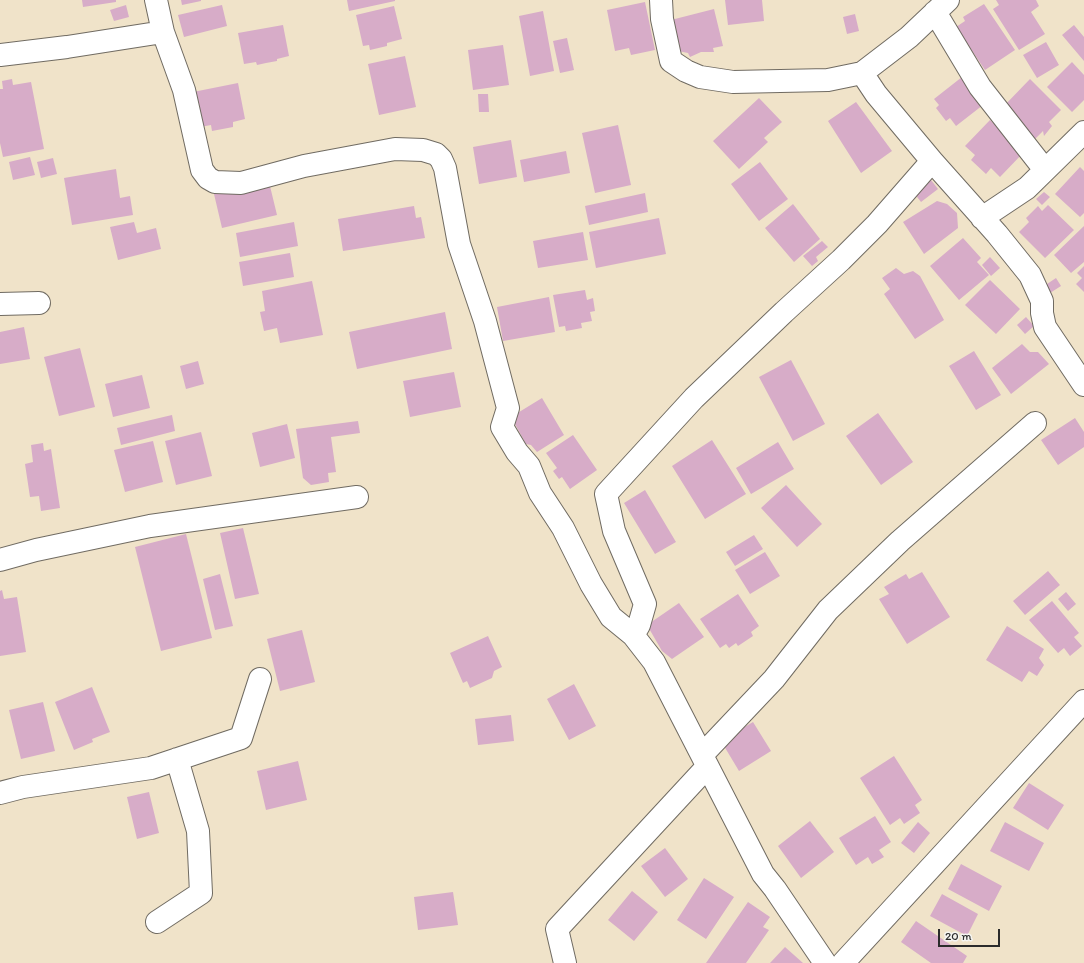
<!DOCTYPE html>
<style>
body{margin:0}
#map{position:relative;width:1084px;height:963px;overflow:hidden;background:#f0e3c9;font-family:Itim,sans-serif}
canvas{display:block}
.scale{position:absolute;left:938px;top:929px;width:62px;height:18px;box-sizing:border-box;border:2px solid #2b2b2b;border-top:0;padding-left:5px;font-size:12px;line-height:14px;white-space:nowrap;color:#2b2b2b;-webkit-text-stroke:3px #f6f6f2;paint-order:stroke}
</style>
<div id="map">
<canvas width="1084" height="963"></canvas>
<div class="scale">20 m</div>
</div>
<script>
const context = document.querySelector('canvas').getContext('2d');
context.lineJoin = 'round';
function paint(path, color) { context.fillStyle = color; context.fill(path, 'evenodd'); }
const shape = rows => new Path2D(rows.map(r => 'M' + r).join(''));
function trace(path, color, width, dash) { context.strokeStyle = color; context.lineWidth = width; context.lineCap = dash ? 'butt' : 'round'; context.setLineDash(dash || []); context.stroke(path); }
const building = shape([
 [82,0,116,0,116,2,83,7],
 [181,0,201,0,201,1,182,5],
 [347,0,395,0,395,1,349,11],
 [725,0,762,0,764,21,728,25],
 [996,0,1036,0,1039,6,1031,12,1045,34,1019,50,993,9,999,5],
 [645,2,655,50,631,55,629,48,615,51,607,10],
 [984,4,1015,50,985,70,956,27,965,21,963,17],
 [126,5,129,17,114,21,110,10],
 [222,5,227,26,184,37,178,15],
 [394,6,402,39,387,43,387,46,370,50,369,45,363,46,356,15],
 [714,9,723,46,713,48,714,52,701,52,690,57,688,53,678,51,671,20],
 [543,11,554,71,530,76,519,16],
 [855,14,859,31,847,34,843,17],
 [283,25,289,56,277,59,277,61,266,63,257,65,256,62,244,64,238,33],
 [1074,25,1084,37,1084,61,1062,35],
 [567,38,574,70,560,73,553,41],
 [1046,42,1059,65,1037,78,1023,55],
 [503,45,509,85,473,90,468,50],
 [405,56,416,107,379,115,368,64],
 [1072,62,1084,75,1084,100,1072,112,1047,87],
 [962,77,983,105,956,126,950,118,946,121,936,108,939,105,934,99],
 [12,79,13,85,31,82,44,149,3,157,0,143,0,89,3,89,2,81],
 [1030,79,1061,110,1049,122,1052,126,1044,136,1043,131,1034,140,1002,108],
 [238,83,245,119,233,122,233,127,212,131,211,125,200,127,193,92],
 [478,94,488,94,489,112,479,112],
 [759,98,782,122,764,138,768,142,739,169,713,141],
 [856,102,892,151,861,173,828,121],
 [990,120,1024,152,1000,177,991,168,986,174,971,160,975,155,965,146],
 [618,125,631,185,595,193,582,133],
 [511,140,517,177,479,184,473,147],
 [566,151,570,173,524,182,520,160],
 [30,157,35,175,13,180,9,162],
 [53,158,57,174,41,178,37,162],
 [760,162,788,199,759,221,731,184],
 [1080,167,1084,171,1084,213,1080,217,1055,194],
 [116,169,120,198,130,196,133,215,72,225,64,178],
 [931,180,938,189,921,202,914,193],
 [269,182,277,215,222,228,214,194],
 [1044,192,1050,197,1042,205,1036,199],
 [645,193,648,212,589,225,585,206],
 [937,201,947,204,957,213,958,228,924,254,903,222],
 [793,204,820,239,794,262,765,228],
 [1048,205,1074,230,1045,258,1019,232,1029,222,1026,218,1038,206,1042,211],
 [414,206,416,218,421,217,425,238,343,251,338,219],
 [659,218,666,254,596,268,589,232],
 [134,222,137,233,156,228,161,249,118,260,110,227],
 [294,222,298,246,240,257,236,233],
 [1084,226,1084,262,1071,273,1054,255],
 [583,232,588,260,538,268,533,241],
 [963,238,981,258,977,262,989,275,959,300,930,266],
 [822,241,828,247,816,257,818,261,812,266,803,256],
 [290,253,294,277,243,286,239,262],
 [990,257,1000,268,991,276,982,265],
 [1084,266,1084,292,1076,284,1082,278,1077,273],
 [896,268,904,274,913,271,920,276,944,320,915,339,884,294,890,289,882,278],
 [1056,278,1061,286,1050,293,1044,286],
 [990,280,1020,309,996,334,965,305],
 [312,281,323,335,280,343,277,328,264,331,260,312,265,311,262,291],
 [585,290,587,300,593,298,595,311,590,312,592,321,581,323,582,328,566,331,565,326,559,327,553,295],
 [549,297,555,332,503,341,497,307],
 [445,312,452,349,357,369,349,332],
 [1026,317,1034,326,1025,334,1017,325],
 [24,327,30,359,0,364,0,332],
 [1022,344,1030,352,1038,352,1049,364,1011,394,992,368],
 [80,348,95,407,59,416,44,357],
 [974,351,1001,395,976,410,949,366],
 [791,360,825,424,793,441,759,377],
 [198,361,204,384,186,389,180,366],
 [454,372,461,407,410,417,403,381],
 [142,375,150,408,113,417,105,384],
 [542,398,564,435,537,452,531,445,526,444,511,417],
 [878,413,913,462,881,485,846,436],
 [172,415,175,431,121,445,117,428],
 [1075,418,1084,432,1084,447,1058,465,1041,440],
 [358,421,360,433,331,437,336,472,328,473,329,482,311,485,303,478,296,429],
 [287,424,295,458,260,467,252,433],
 [201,432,212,476,176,485,165,441],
 [573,435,597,470,570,489,562,477,559,479,553,471,557,468,546,453],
 [712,440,746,494,705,519,672,466],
 [153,441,163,482,125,492,114,450],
 [778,442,794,469,751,494,736,468],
 [43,443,44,451,51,449,60,508,41,511,39,496,30,497,25,464,33,462,31,445],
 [786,485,822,524,797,547,761,508],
 [645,490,676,542,655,554,624,503],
 [243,528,259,594,235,599,220,533],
 [186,534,212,638,161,651,135,547],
 [754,535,763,549,735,566,726,552],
 [765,552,780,576,750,594,735,570],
 [1048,571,1060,585,1025,615,1013,601],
 [922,572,950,617,907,644,879,599,889,594,884,587,906,574,909,579],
 [220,574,233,626,215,630,203,579],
 [2,590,4,599,17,597,26,652,0,656,0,591],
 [1066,592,1076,604,1068,611,1058,599],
 [738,594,759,626,751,632,753,636,738,646,736,643,729,648,726,644,720,648,700,619],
 [1052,601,1079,633,1074,637,1082,646,1070,656,1064,648,1058,653,1029,620],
 [679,603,704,637,672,659,662,651,647,625],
 [1007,626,1044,649,1039,658,1044,665,1037,676,1029,671,1022,682,986,660],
 [302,630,315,682,280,691,267,639],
 [488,636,502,667,494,671,492,678,470,688,467,681,463,683,450,653],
 [574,684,596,726,569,740,547,699],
 [92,687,110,732,92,739,93,742,74,750,55,702],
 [43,702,55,751,21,759,9,710],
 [511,715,514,741,478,745,475,719],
 [753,722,771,751,739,771,721,741],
 [894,756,922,800,915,805,920,813,904,824,900,818,890,825,860,778],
 [298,761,307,800,266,810,257,771],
 [1029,783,1064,805,1048,830,1013,808],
 [149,792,159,833,137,839,127,797],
 [875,816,891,842,879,850,884,857,872,864,868,857,856,865,839,838],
 [810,821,834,852,801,878,778,846],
 [918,822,930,833,914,853,901,843],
 [1005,822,1044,843,1029,871,990,851],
 [665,848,688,879,665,897,641,866],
 [961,864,1002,886,989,911,948,889],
 [704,878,734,897,706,939,677,920],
 [632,891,658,912,634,941,608,920],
 [453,892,458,925,418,930,414,897],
 [942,894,978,914,967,936,930,916],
 [748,902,770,917,763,927,769,930,746,963,706,963],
 [916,921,967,956,963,963,931,963,901,942],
 [785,947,803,963,770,963]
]);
const minor = shape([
 [156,0,163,32,184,90,202,170,208,178,215,182,241,183,304,166,395,149,423,150,436,154,441,159,445,168,459,244,485,321,508,408,502,427,517,452,529,466,540,493,563,528,591,584,611,617,633,635,654,662,763,874,775,889,825,963],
 [935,12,980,87,1045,170],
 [0,55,67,47,163,32],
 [862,73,909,37,948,0],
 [932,161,997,234,1030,275,1042,301,1042,313,1045,327,1084,385],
 [982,218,1027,188,1084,132],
 [0,304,39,303],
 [0,560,36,550,150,526,357,497],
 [633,635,639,625,645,604,614,531,606,494,694,398,784,312,841,260,877,224,932,161,876,94,862,73,828,80,733,82,700,77,686,71,671,61,662,19,661,0],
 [702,755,774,679,828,610,900,541,1035,423],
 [0,793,23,787,151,768,241,738,260,679],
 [157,922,201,893,198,831,177,759],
 [565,963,557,929,707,767],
 [843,963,1084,701]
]);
paint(building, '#d7acc8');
trace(minor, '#706b62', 24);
trace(minor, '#fff', 22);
</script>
